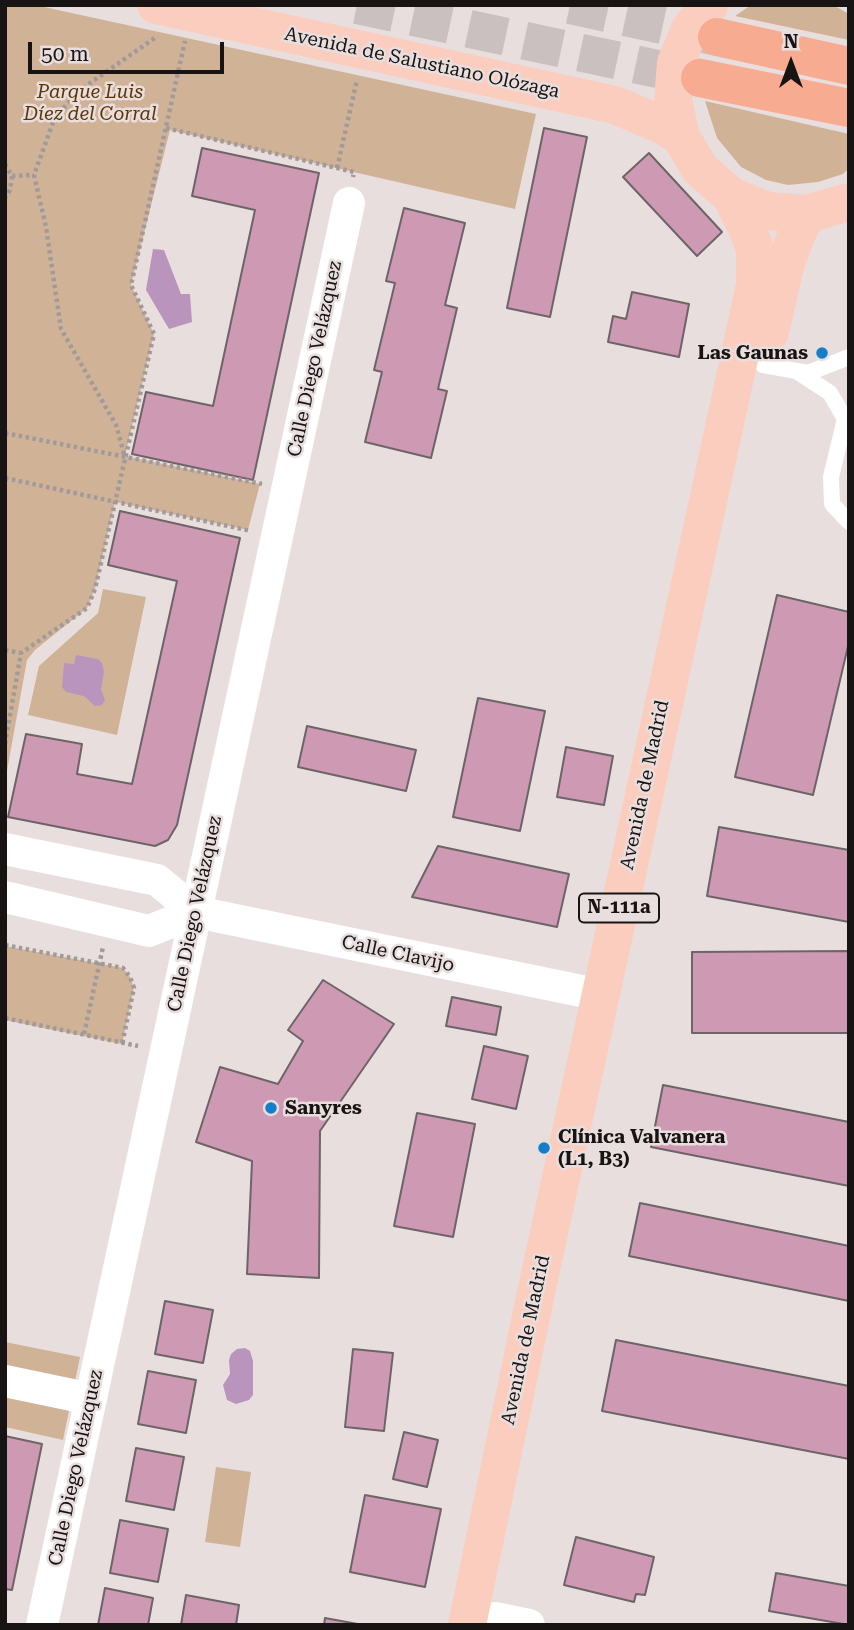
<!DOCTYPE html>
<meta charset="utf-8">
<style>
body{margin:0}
#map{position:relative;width:854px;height:1630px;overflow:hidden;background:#e9dede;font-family:"Roboto Serif",serif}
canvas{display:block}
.frame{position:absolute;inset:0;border:7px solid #181414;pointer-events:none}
.north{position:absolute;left:756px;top:28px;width:70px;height:70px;-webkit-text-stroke:5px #e9dede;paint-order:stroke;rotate:0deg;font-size:19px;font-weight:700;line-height:28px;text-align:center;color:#181414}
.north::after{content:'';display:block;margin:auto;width:24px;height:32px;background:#181414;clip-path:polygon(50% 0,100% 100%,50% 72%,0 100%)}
.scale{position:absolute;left:28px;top:42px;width:196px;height:32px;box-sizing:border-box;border:4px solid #181414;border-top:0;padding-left:9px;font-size:21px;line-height:24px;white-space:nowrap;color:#181414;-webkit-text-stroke:5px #e9dede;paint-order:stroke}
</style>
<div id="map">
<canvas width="854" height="1630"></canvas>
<div class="frame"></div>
<div class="north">N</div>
<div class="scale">50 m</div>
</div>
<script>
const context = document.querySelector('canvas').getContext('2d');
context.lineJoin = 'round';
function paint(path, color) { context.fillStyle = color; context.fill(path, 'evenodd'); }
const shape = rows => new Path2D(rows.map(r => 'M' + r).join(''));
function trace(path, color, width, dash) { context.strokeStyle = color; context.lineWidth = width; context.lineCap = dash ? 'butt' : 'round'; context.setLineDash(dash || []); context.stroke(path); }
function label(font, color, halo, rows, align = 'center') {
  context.font = font + ' "Roboto Serif",serif'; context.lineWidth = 5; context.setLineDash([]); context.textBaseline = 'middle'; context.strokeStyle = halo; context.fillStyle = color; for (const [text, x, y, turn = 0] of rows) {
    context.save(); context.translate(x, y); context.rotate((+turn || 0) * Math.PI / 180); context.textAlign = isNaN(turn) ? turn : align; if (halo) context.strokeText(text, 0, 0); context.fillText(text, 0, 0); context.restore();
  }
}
const green = shape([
 [5,5,35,5,536,114,515,209,170,130,131,285,154,334,125,456,260,484,248,530,115,502,95,589,87,608,35,650,27,660,5,782],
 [751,5,833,5,849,14,849,40,735,16],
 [705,101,849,134,849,168,843,174,818,182,788,185,766,180,741,167,717,138],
 [103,589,146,597,117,735,28,715,39,666,98,613],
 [5,946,123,968,130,977,134,988,122,1044,5,1020],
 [5,1342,80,1357,63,1440,5,1427],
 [216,1467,251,1472,240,1547,205,1542]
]);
const water = shape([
 [153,249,164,250,181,294,190,294,192,322,169,329,146,290],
 [76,655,98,659,102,663,104,672,101,689,105,700,102,705,95,706,84,696,66,692,62,687,64,663,74,664],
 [245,1348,250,1351,253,1361,253,1395,249,1400,236,1404,227,1400,223,1385,230,1374,229,1360,231,1354,237,1349]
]);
const building = shape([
 [544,128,587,137,550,317,507,308,544,128],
 [202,148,319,173,253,480,132,454,146,392,213,406,255,210,192,196,202,148],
 [649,153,722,232,697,256,623,177,649,153],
 [404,208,465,223,445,305,457,308,438,389,447,391,431,458,365,442,382,372,374,370,395,283,386,281,404,208],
 [632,292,689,304,679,357,608,342,613,316,626,319,632,292],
 [120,511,240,538,177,825,168,840,155,846,8,817,26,734,82,744,77,774,132,784,177,581,108,565,120,511],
 [777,595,849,612,849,642,813,795,735,777,777,595],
 [478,698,545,711,520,831,453,817,478,698],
 [307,726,416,750,406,791,298,767,307,726],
 [566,747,613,756,604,805,557,797,566,747],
 [719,827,849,850,849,922,707,896,719,827],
 [438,846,569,874,557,927,412,897,438,846],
 [849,951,849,1033,692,1033,692,952,849,951],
 [323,980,394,1024,320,1131,319,1278,247,1274,252,1161,196,1142,220,1067,278,1084,303,1041,288,1030,323,980],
 [452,997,501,1007,496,1035,446,1026,452,997],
 [484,1046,528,1056,516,1109,472,1099,484,1046],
 [663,1085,849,1122,849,1186,651,1147,663,1085],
 [417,1113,475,1124,453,1237,394,1226,417,1113],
 [640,1203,849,1246,849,1301,629,1256,640,1203],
 [165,1301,213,1310,203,1363,155,1354,165,1301],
 [616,1340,849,1386,849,1459,602,1411,616,1340],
 [353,1349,393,1353,384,1431,345,1427,353,1349],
 [148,1371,196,1380,186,1433,138,1424,148,1371],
 [404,1432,438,1440,427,1487,393,1479,404,1432],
 [5,1436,42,1444,12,1590,5,1589,5,1436],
 [136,1448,184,1457,174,1510,126,1501,136,1448],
 [365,1495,441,1509,425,1587,350,1572,365,1495],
 [120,1520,168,1529,158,1582,110,1573,120,1520],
 [576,1537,654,1557,645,1595,636,1594,634,1602,564,1585,576,1537],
 [776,1573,849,1586,849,1625,769,1611,776,1573],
 [105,1588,153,1598,148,1625,98,1625,105,1588],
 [186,1595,239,1605,236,1625,181,1625,186,1595],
 [325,1618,363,1625,324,1625,325,1618]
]);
const highwayTunnel = shape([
 [357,5,700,78],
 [570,5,717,37]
]);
const path = shape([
 [166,128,354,172,353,177],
 [5,164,12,176,10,190,5,198],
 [337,168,357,80],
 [12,176,34,175],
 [5,433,262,484],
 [124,454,116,425,61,329,46,227,34,175,55,117,80,90,156,37],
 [5,478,251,531],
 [5,650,21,653],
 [5,744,21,653,87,608,95,589,154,334,131,285,185,41],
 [5,945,123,968,130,977,134,988,122,1044],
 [5,1018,138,1046],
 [84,1034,103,947]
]);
const lane = shape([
 [763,365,808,373,849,357],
 [798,372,830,393,845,419,831,477,832,504,849,522]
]);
const street = shape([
 [5,849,157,880,196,912,601,995],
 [5,897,149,931,196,912],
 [5,1381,91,1399],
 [495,1618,529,1625],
 [42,1625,349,203]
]);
const primary = shape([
 [156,5,615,105,662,125,681,137],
 [709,5,690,29,676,63,673,100,681,137,700,169,731,196,768,211,807,214,849,202],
 [770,332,785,266,797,233,807,214],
 [467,1625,537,1288,755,285,755,249,747,228,731,196]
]);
const highway = shape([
 [717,37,849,66],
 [700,78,849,108]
]);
const markers = [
 [822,353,7,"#147ec9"],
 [271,1108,7,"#147ec9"],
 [544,1148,7,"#147ec9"]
];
const shields = [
 [619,908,80]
];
const shieldNames = [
 ["N-111a",619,908]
];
const streetNames = [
 ["Avenida de Salustiano Olózaga",422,63,12],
 ["Calle Diego Velázquez",315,359,-78],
 ["Avenida de Madrid",645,785,-78],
 ["Calle Diego Velázquez",195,914,-78],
 ["Calle Clavijo",398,954,12],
 ["Avenida de Madrid",526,1340,-78],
 ["Calle Diego Velázquez",76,1468,-78]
];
const parkNames = [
 ["Parque Luis",90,92],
 ["Díez del Corral",90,114]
];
const poiNames = [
 ["Las Gaunas",808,353,"right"],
 ["Sanyres",285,1108],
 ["Clínica Valvanera",558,1137],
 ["(L1, B3)",558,1159]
];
paint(green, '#d0b397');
paint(water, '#b994bd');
paint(building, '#ce99b2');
trace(building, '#6d6468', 2);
trace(highwayTunnel, '#cac0c0', 38, [38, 19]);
trace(path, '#a29a9a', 4.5, [3.5, 3.5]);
trace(lane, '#fff', 16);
trace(street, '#fff', 32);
trace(primary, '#facdbe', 38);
trace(highway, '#f7ac92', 38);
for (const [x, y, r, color] of markers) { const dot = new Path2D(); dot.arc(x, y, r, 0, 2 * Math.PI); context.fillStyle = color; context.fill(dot); trace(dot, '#e9dede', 2.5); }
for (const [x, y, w] of shields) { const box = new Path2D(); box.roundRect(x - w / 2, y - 14.5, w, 29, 5); context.fillStyle = '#e9dede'; context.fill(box); trace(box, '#181414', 2); }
label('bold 18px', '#181414', null, shieldNames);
label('19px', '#181414', '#e9dede', streetNames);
label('italic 19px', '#5c3502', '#e9dede', parkNames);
label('bold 19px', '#181414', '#e9dede', poiNames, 'left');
</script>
